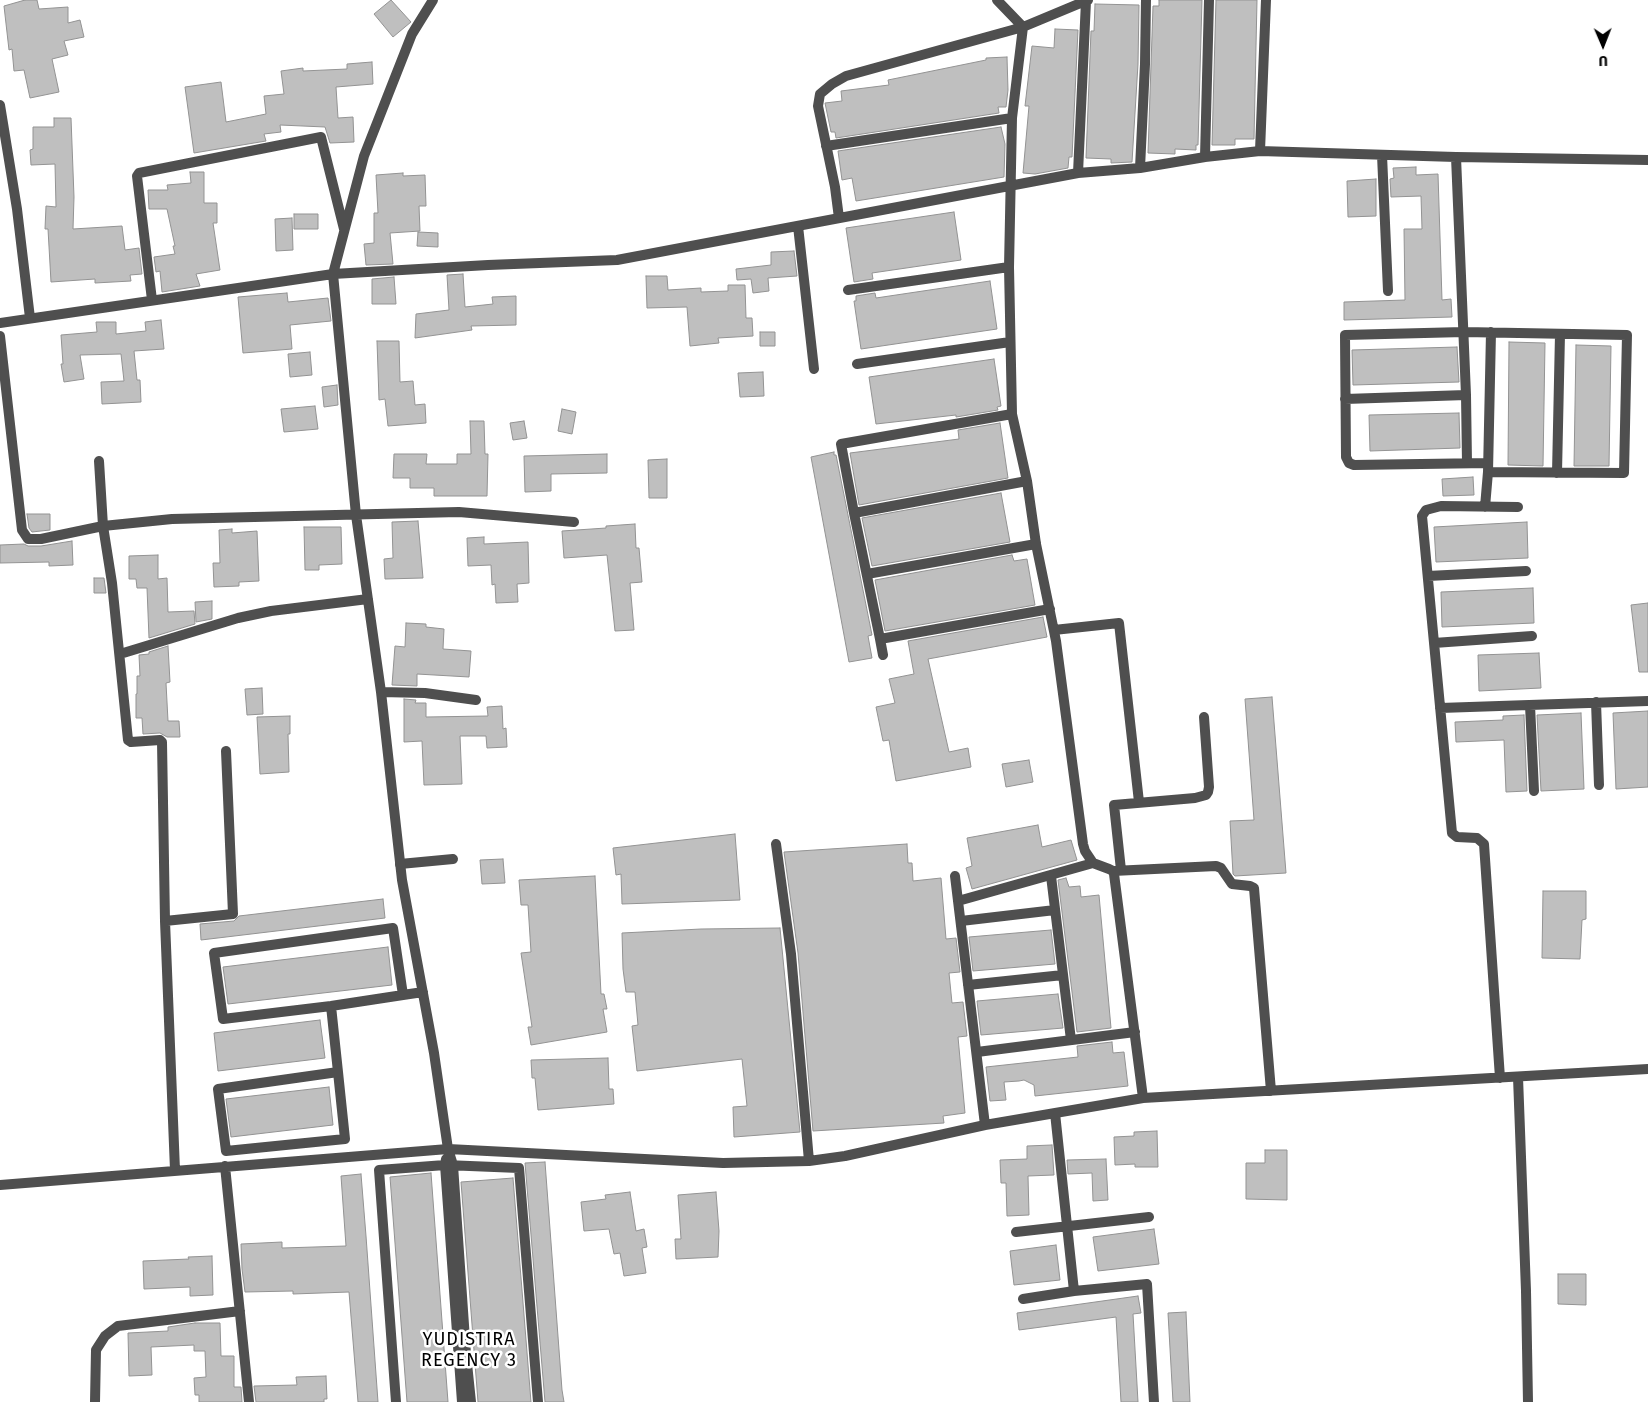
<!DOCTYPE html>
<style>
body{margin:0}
#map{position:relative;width:1648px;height:1402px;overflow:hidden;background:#fff;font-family:"Fira Sans",sans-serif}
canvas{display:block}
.north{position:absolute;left:1578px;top:20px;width:50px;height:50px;-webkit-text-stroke:4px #fff;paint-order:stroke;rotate:179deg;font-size:14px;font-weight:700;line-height:20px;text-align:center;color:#000}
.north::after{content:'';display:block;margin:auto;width:18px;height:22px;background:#000;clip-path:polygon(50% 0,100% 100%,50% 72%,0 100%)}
</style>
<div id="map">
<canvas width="1648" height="1402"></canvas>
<div class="north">U</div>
</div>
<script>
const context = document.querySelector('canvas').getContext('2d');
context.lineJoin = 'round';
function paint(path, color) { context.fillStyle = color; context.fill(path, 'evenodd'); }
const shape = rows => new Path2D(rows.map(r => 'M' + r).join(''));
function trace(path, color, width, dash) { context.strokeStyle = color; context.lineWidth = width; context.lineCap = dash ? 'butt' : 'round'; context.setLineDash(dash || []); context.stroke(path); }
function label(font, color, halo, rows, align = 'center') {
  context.font = font + ' "Fira Sans",sans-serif'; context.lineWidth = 5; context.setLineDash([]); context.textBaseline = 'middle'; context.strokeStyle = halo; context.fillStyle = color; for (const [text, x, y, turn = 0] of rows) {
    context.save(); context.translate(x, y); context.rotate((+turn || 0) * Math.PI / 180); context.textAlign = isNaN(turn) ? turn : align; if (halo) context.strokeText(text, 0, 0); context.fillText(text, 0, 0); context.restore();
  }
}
const building = shape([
 [25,0,37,0,39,9,68,7,68,23,80,20,84,37,64,41,68,55,52,59,59,92,30,98,24,70,14,71,12,49,9,50,4,6,25,0],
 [391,0,411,22,393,37,374,14,391,0],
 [1159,0,1202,0,1198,145,1196,145,1196,150,1175,149,1175,154,1148,153,1153,6,1159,6,1159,0],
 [1216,0,1257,0,1254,139,1235,139,1235,145,1212,145,1216,0],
 [1095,4,1139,5,1138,64,1132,162,1111,163,1111,159,1086,158,1091,31,1094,31,1095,4],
 [1055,29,1078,30,1072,157,1069,157,1068,168,1035,174,1023,173,1029,106,1025,106,1032,46,1054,48,1055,29],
 [1007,57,1008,90,1006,107,998,107,999,113,836,138,835,132,831,132,825,103,842,101,841,91,889,85,888,80,986,60,986,58,1007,57],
 [372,62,373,84,336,87,338,118,353,117,354,142,330,143,325,127,280,125,281,132,264,134,266,141,194,153,185,87,221,82,226,122,266,114,264,96,284,94,281,71,303,68,303,71,347,69,347,64,372,62],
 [54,118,71,118,74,197,73,229,122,226,125,250,139,248,142,274,130,275,131,281,95,283,95,279,51,282,48,229,45,229,46,206,56,207,55,164,31,165,30,150,33,149,33,127,54,127,54,118],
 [1001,127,1005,144,1004,177,856,201,852,178,842,180,838,151,1001,127],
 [1416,167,1416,175,1438,174,1442,300,1451,299,1452,317,1344,320,1344,302,1405,300,1404,229,1422,229,1421,196,1391,197,1390,179,1394,178,1393,168,1416,167],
 [190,172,204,172,204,203,217,203,217,223,213,223,220,270,196,274,200,286,162,292,160,271,156,272,154,257,175,254,173,246,175,246,167,209,149,209,148,190,168,190,167,185,191,183,190,172],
 [403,173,403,176,425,175,426,206,419,206,420,231,390,233,393,264,366,265,364,244,374,243,374,213,378,213,376,175,403,173],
 [1376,179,1376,216,1348,217,1347,181,1376,179],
 [954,212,961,260,872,273,873,279,854,282,846,228,954,212],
 [294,214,318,214,318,229,294,229,294,214],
 [292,218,293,250,276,251,275,219,292,218],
 [418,232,438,233,438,247,417,246,418,232],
 [794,251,797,276,768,278,769,291,753,293,751,279,737,280,736,269,771,265,771,252,794,251],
 [463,274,465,307,493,304,492,297,516,296,516,325,471,326,472,330,415,338,416,314,449,310,447,275,463,274],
 [646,276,667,276,668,290,701,288,701,292,728,291,728,285,745,285,746,318,752,318,753,336,718,338,719,343,690,346,687,307,647,308,646,276],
 [394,277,396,304,372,304,372,279,394,277],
 [990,281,997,329,861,349,854,301,856,301,856,296,875,293,876,298,990,281],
 [287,293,288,302,328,298,331,321,290,325,292,349,243,353,238,297,287,293],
 [161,320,164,349,134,351,137,380,140,380,141,402,102,404,101,382,124,381,121,354,80,355,84,379,64,382,61,364,63,364,61,335,97,332,96,322,116,322,116,334,146,331,145,322,161,320],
 [760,332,775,332,775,346,760,346,760,332],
 [377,341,399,341,400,382,413,381,415,405,425,404,426,423,388,426,385,399,379,400,377,341],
 [1509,342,1545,343,1543,466,1508,465,1509,342],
 [1576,345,1611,346,1609,466,1574,466,1576,345],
 [1457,347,1459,382,1353,385,1352,350,1457,347],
 [310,352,312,375,290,377,288,354,310,352],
 [994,359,1001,406,997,407,998,410,956,417,956,415,876,424,869,377,994,359],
 [763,372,764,396,740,397,738,373,763,372],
 [337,385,338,405,324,407,322,387,337,385],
 [315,406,318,429,284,432,281,409,315,406],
 [562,409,576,412,572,434,558,431,562,409],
 [1459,413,1460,448,1370,451,1369,415,1459,413],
 [470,421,484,421,485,454,488,454,487,496,434,496,434,488,410,488,410,478,393,478,394,454,427,454,426,464,457,464,457,454,471,454,470,421],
 [524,421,527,438,513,440,510,423,524,421],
 [1000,423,1008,478,859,505,850,453,959,439,958,430,1000,423],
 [834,452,834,455,836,455,872,635,868,636,872,658,849,662,811,457,834,452],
 [607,454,607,473,551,474,551,491,525,492,524,456,607,454],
 [667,459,667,498,649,498,648,460,667,459],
 [1473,477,1474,495,1443,496,1442,479,1473,477],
 [1001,493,1010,542,872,566,862,518,1001,493],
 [27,514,50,514,50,530,32,532,29,528,27,514],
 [418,521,423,578,385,579,384,559,393,558,392,522,418,521],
 [1527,522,1528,558,1436,562,1434,527,1527,522],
 [635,524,636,548,639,548,642,582,630,583,634,630,615,631,607,555,564,558,562,531,606,528,606,526,635,524],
 [304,527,341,527,342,564,319,565,319,570,305,570,304,527],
 [232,529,232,533,257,531,259,581,239,582,239,586,214,587,213,563,220,563,219,530,232,529],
 [484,537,484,544,528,542,529,583,517,584,518,602,496,603,495,584,492,585,491,565,468,566,467,538,484,537],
 [72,541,73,565,49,566,49,562,0,563,0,545,24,544,28,546,41,546,72,541],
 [158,555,158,579,167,578,168,612,194,611,195,624,149,638,147,588,137,588,136,579,129,579,129,556,158,555],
 [1012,555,1014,561,1027,559,1035,605,885,631,875,580,1012,555],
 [94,578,104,578,106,593,94,593,94,578],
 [1533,588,1534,623,1442,627,1441,592,1533,588],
 [212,601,212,619,196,622,195,602,212,601],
 [1648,603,1648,672,1639,672,1631,605,1648,603],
 [1043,617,1047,637,928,659,949,752,968,748,971,767,896,781,889,740,883,741,876,707,895,703,889,679,914,674,908,641,1043,617],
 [406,623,426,624,426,627,444,629,443,649,471,651,469,677,417,674,417,686,392,685,395,646,405,647,406,623],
 [168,646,170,682,166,683,168,721,179,721,180,737,167,737,160,733,143,734,142,718,136,718,136,694,137,694,137,676,140,676,139,655,149,654,149,652,168,646],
 [1539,653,1541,688,1479,691,1478,655,1539,653],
 [262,688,263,714,247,715,245,689,262,688],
 [1272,697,1286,873,1235,876,1233,874,1230,821,1254,820,1245,699,1272,697],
 [404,699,416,700,415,703,426,703,426,717,488,716,487,707,502,706,503,729,506,728,507,747,487,748,486,736,460,736,462,784,424,785,422,741,404,742,404,699],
 [1648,711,1648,787,1616,789,1613,713,1648,711],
 [1581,713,1584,789,1541,791,1537,715,1581,713],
 [1524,715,1527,791,1506,792,1504,740,1456,742,1455,722,1503,720,1503,716,1524,715],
 [290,716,290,734,288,734,289,772,260,774,257,717,290,716],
 [1029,760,1033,782,1006,787,1002,764,1029,760],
 [1038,825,1042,847,1071,840,1077,860,972,889,966,868,972,866,967,838,1038,825],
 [735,834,740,900,622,904,621,874,616,875,613,848,735,834],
 [907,844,908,863,912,863,913,881,941,878,946,939,956,938,960,972,949,973,952,1003,963,1002,967,1036,958,1037,965,1113,943,1116,944,1123,813,1131,798,953,784,852,907,844],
 [503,859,505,883,482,884,480,860,503,859],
 [595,876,601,994,604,994,607,1009,603,1009,607,1032,531,1045,528,1027,532,1027,521,953,531,952,528,905,521,905,519,880,595,876],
 [1066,878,1069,887,1080,886,1081,897,1099,895,1111,1028,1077,1032,1058,880,1066,878],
 [1543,891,1586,891,1586,919,1582,920,1580,959,1542,958,1543,891],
 [383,899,385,918,201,940,200,924,234,921,239,916,383,899],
 [780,928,800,1132,734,1137,733,1107,747,1106,742,1059,637,1071,632,1026,638,1025,635,992,626,992,623,969,622,933,701,929,780,928],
 [1051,930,1055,964,973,971,969,937,1051,930],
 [388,947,392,985,228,1004,223,967,388,947],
 [1058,994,1063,1028,981,1035,977,1001,1058,994],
 [320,1020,325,1058,218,1071,214,1033,320,1020],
 [1112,1042,1113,1053,1124,1052,1128,1086,1035,1096,1034,1085,1024,1080,1019,1081,1004,1082,1006,1100,990,1101,986,1067,1078,1057,1077,1046,1112,1042],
 [608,1058,609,1089,613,1089,614,1104,538,1110,535,1078,532,1078,531,1060,608,1058],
 [329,1087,333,1125,231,1137,226,1099,329,1087],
 [1157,1131,1158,1167,1135,1167,1135,1164,1115,1165,1114,1137,1134,1136,1134,1132,1157,1131],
 [1052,1145,1054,1175,1028,1176,1029,1215,1007,1216,1006,1183,1001,1183,1000,1160,1027,1159,1027,1146,1052,1145],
 [1265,1150,1287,1150,1287,1200,1246,1199,1246,1163,1265,1163,1265,1150],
 [1106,1159,1108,1200,1093,1201,1092,1173,1068,1174,1067,1160,1106,1159],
 [545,1162,562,1390,564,1402,545,1402,525,1163,545,1162],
 [431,1173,448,1402,407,1402,390,1177,431,1173],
 [361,1174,366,1236,378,1402,358,1402,349,1292,293,1294,293,1291,245,1292,242,1269,241,1244,282,1242,282,1248,346,1246,341,1176,361,1174],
 [513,1178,531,1402,478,1402,461,1182,513,1178],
 [630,1192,636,1231,644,1229,647,1247,642,1248,646,1273,624,1276,620,1253,614,1254,609,1229,584,1231,581,1202,606,1199,605,1195,630,1192],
 [716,1192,719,1231,718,1257,676,1259,675,1239,681,1239,678,1195,716,1192],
 [1154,1229,1159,1264,1098,1271,1093,1237,1154,1229],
 [1056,1245,1060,1280,1014,1285,1010,1251,1056,1245],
 [212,1256,213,1295,190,1296,190,1287,144,1289,143,1261,189,1259,188,1257,212,1256],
 [1558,1274,1586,1274,1586,1305,1558,1304,1558,1274],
 [1138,1296,1141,1313,1133,1314,1138,1402,1121,1402,1116,1317,1019,1330,1017,1313,1138,1296],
 [1186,1312,1190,1402,1173,1402,1168,1313,1186,1312],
 [195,1323,220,1323,221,1356,234,1356,234,1387,241,1387,242,1402,199,1402,199,1395,195,1395,194,1378,206,1377,205,1351,194,1351,194,1345,151,1347,152,1375,129,1376,128,1333,168,1331,168,1327,195,1323],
 [326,1376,327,1399,324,1399,324,1402,256,1402,254,1386,297,1385,296,1377,326,1376]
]);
const lane = shape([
 [867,574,1036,544],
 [400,864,453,859]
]);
const street = shape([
 [433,0,412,34,364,156,333,274,356,515,381,692,402,880,434,1053,448,1149,453,1165,466,1354,471,1402],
 [997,0,1023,27,1012,118,1009,267,1012,414,1027,481,1036,544,1056,641,1083,844,1085,851,1093,863,1109,869,1113,871,1114,874,1143,1098],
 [0,105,17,209,30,318],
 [826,146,1012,118],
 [1260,151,1456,157,1648,160],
 [1382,155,1388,291],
 [1205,157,1209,0],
 [1456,157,1466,395,1467,463],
 [1140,168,1145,64,1146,0],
 [1078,173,1086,1],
 [839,218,835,187,818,106,820,94,832,84,846,76,1023,27,1088,0],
 [798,226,814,369],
 [848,290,1009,267],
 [152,300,137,176,139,173,321,137,344,229],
 [0,323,333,274,488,265,617,260,1078,173,1140,168,1205,157,1260,151,1266,0],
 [0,336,22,530,28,539,41,539,103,526,172,519,459,512,574,522],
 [857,364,1010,342],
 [1345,399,1466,395],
 [1012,414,841,444,854,513,880,639,1050,609],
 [99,461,103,526,112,583,128,740,131,742,160,740,162,742,165,921,175,1170],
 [1488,472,1624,473,1627,335,1464,332,1345,335,1346,457,1349,463,1354,465,1488,463],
 [1557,473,1560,334],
 [1485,507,1488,472,1491,332],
 [854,513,1027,481],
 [1428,576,1526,571],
 [1054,630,1119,623,1139,802],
 [880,639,883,655],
 [1434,643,1532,636],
 [120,654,238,618,271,611,368,599],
 [381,692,425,693,476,700],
 [1596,702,1599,785],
 [1530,705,1534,791],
 [1440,708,1648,701],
 [776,844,791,954,809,1161],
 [1121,870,1114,805,1195,798,1206,795,1208,792,1209,787,1204,717],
 [1113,871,1216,866,1221,868,1232,884,1250,886,1254,888,1271,1091],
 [955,876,985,1125],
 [1051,876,1071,1040],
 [958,901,1093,863],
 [165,921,233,914,226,751],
 [961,921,1055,910],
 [968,985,1063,975],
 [403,995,393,928,214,953,223,1019,331,1006,403,995,423,992],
 [331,1006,338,1072,345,1139,226,1151,218,1089,338,1072],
 [977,1052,1135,1032],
 [1518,1077,1526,1291,1528,1402],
 [1500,1078,1484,844,1477,838,1457,837,1452,833,1422,516,1426,510,1441,506,1518,507],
 [1055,1113,1074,1291],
 [446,1159,445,1165,462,1402],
 [225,1166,249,1402],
 [0,1185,448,1149,723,1163,809,1161,845,1156,985,1125,1143,1098,1648,1069],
 [1016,1232,1149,1217],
 [1023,1299,1074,1291,1147,1284,1154,1402],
 [95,1402,96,1350,105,1336,118,1326,240,1311],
 [396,1402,379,1170,445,1165,519,1168,538,1402]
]);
const neighbourhoodNames = [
 ["YUDISTIRA",469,1340],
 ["REGENCY 3",469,1361]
];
paint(building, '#bfbfbf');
trace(building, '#939393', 1);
trace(lane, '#4f4f4f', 10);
trace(street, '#4f4f4f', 10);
context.letterSpacing = '1px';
label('18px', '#000', '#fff', neighbourhoodNames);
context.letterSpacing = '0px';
</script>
